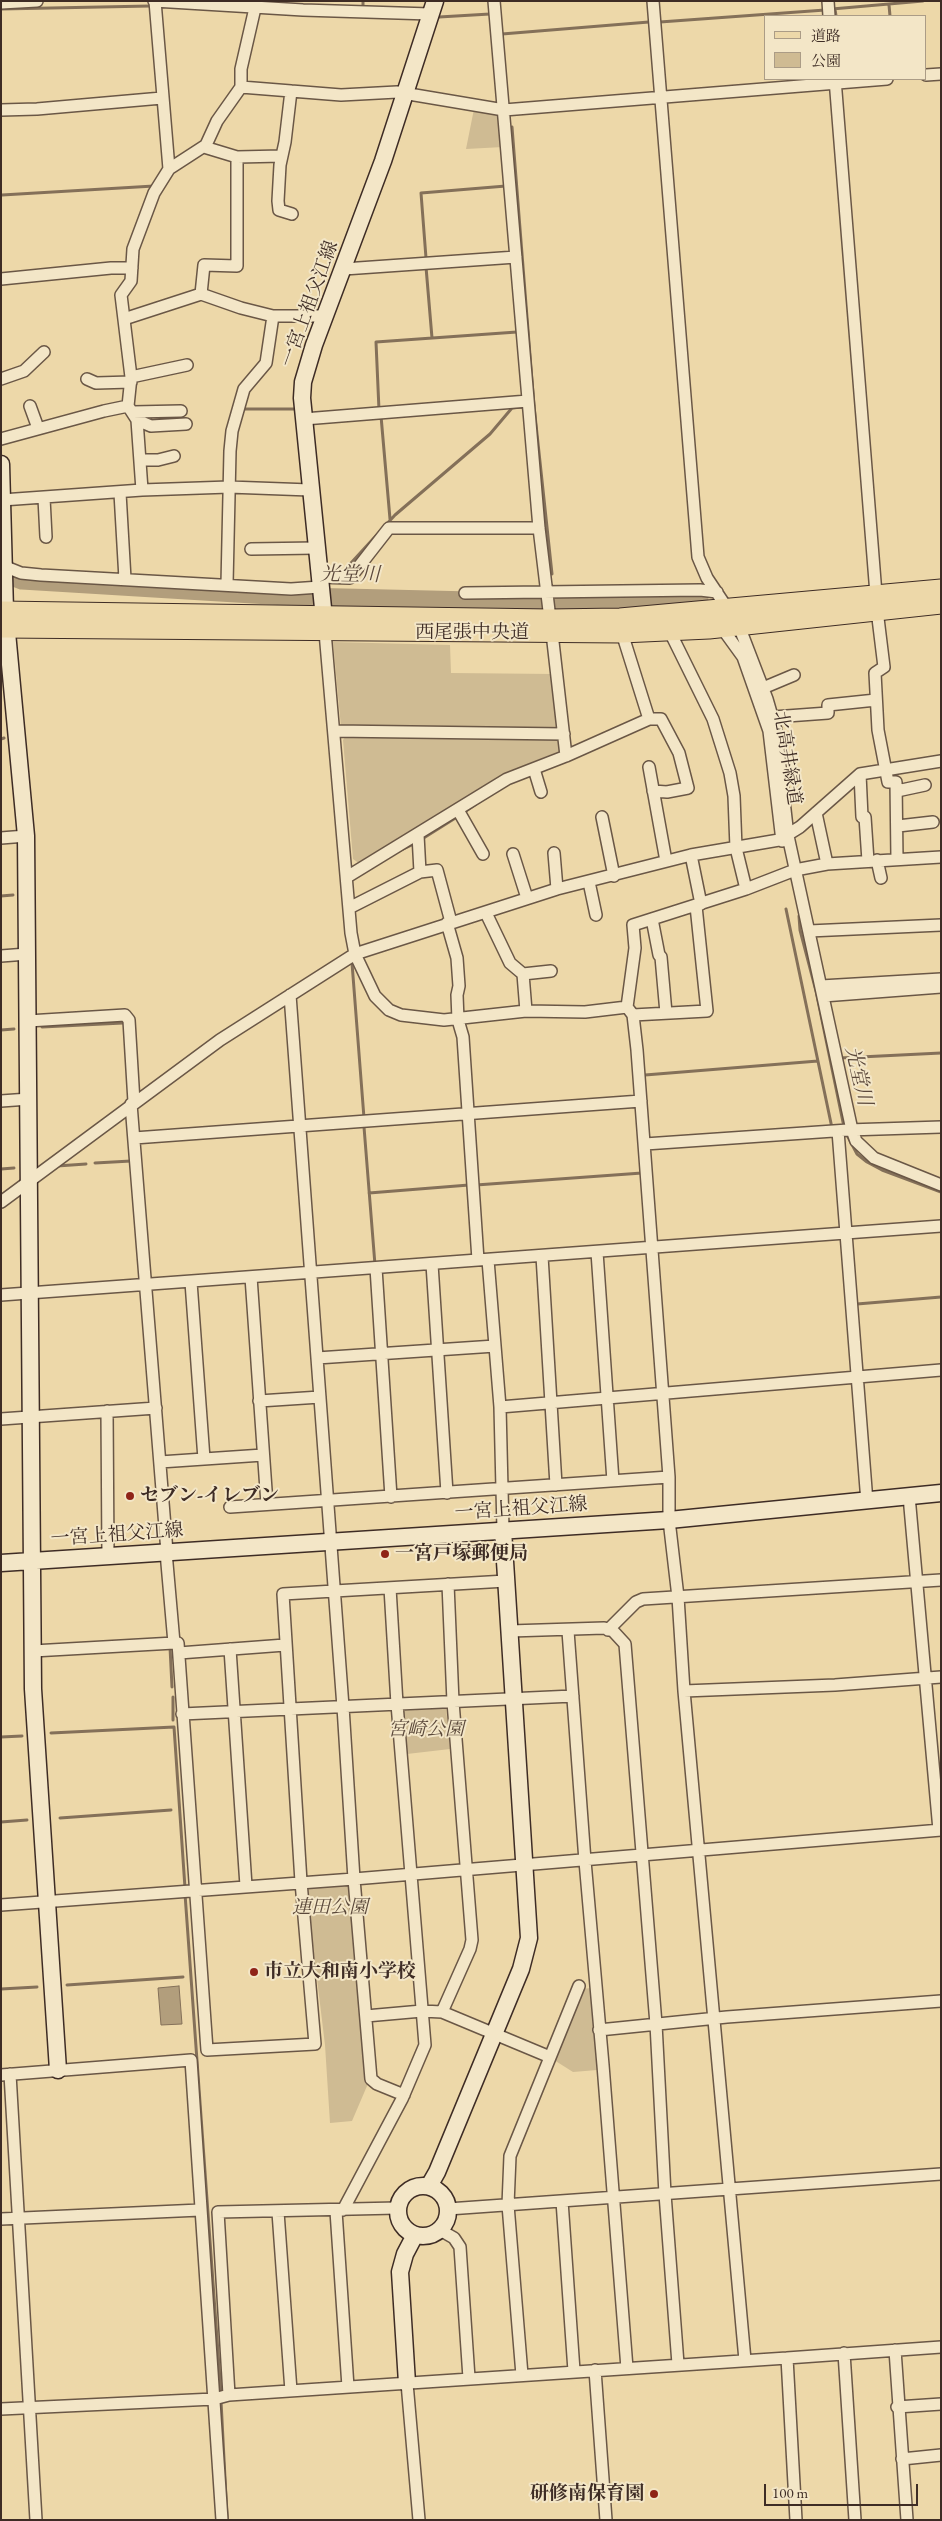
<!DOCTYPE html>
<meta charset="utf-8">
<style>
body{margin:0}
#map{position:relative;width:942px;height:2521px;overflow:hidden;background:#edd8a9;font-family:"EB Garamond","Noto Serif JP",serif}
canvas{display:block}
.frame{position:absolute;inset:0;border:2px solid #3e2c25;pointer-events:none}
.legend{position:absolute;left:764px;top:15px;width:162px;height:65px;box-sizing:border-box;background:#f3e6c7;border:1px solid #ab9c86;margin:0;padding:6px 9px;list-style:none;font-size:15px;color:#3e2c25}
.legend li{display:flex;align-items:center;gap:10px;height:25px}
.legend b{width:25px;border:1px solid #ab9c86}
.scale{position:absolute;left:764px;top:2484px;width:154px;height:22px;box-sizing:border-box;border:2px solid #3e2c25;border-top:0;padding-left:6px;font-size:15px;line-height:18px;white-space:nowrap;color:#3e2c25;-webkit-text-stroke:4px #f3e6c7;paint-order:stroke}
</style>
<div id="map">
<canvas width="942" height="2521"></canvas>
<div class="frame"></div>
<ul class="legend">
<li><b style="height:6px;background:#edd8a9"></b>道路</li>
<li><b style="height:14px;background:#cfbb93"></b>公園</li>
</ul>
<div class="scale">100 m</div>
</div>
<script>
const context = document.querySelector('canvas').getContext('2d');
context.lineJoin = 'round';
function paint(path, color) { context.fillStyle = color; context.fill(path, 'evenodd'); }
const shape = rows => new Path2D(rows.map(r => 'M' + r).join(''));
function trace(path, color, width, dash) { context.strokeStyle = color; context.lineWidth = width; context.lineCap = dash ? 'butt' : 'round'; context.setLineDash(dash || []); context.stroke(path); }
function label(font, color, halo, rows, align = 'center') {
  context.font = font + ' "EB Garamond","Noto Serif JP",serif'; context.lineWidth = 4; context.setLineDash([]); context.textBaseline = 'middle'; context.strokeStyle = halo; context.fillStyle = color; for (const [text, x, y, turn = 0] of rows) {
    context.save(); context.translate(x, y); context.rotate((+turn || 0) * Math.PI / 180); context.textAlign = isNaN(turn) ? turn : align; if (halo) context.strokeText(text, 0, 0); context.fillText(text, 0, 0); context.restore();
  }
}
const green = shape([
 [474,109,498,113,503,147,466,149],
 [333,642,450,645,451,673,554,674,560,729,341,727],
 [346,736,558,738,561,741,562,750,503,774,360,864,353,859,343,740],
 [446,1708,450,1749,407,1754,403,1711],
 [350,1885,367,2086,352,2121,330,2123,325,2045,306,1888],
 [591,1988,597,2070,573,2072,554,2060,582,1989]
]);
const water = shape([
 [179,1986,182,2024,161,2025,158,1988,179,1986]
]);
const stream = shape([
 [363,1,363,6],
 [889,5,890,16],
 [1,9,150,6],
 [832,9,923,1],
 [835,9,836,16],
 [439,17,490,14],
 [660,22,825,10],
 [502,34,649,22],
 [512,127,534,406,552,574],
 [2,195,154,186],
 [426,258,421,193,506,186],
 [426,267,432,338],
 [244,409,296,409],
 [379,410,376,342,517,332],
 [381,416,390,519],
 [351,563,395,515,490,434,512,408,522,407],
 [1,739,4,738],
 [466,811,476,804],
 [422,839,457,817],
 [401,850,414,844],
 [1,896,13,895],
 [786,909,832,1128],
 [799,916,800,930,816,991,844,1127],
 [352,963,364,1118],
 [42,1027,123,1023],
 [1,1030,14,1029],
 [840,1058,941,1053],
 [645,1075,818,1061],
 [364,1127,375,1265],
 [846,1133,857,1154,867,1162,882,1170,941,1192],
 [95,1163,131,1161],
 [57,1166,86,1164],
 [1,1169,14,1168],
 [476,1185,642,1173],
 [369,1193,469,1185],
 [857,1304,941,1297],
 [170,1647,172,1687],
 [173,1697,173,1720],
 [51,1733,174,1727,185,1888],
 [1,1737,22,1736],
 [60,1818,171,1810],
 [1,1822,27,1820],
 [185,1894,221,2394],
 [67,1985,183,1977],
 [1,1989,37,1987],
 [221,2401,227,2517]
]);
const river = shape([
 [1,572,22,580,302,597,515,602,699,599]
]);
const street = shape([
 [154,1,303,10,430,14],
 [155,1,169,169],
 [494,1,539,528,550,619],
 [653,1,698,557,707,578,739,626,767,699,776,730,788,836,852,1130,856,1141,874,1158,941,1185],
 [828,1,829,16],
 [1,3,37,1],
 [926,75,941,74],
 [835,79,876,594],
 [241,87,341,95,397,92,504,110,887,79],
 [291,91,285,142,280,165,278,201,279,210,292,214],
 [1,110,37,109,162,98],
 [204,147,237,157,282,156],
 [344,269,516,257],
 [1,279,111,268,132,268],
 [201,294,204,265,237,266,237,157],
 [124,319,201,294,241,308,273,316],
 [131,377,187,365],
 [1,379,24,371,44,352],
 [87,379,96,383,131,382],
 [30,406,38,428],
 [133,412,181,411],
 [304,419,528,401],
 [137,420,151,426,186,424],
 [1,439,104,411,128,406],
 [141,460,158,460,174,456],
 [142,490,137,420,128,406,131,377,121,295,131,281,133,249,154,193,169,169,206,145,217,121,241,87,241,69,255,8],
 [120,493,125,579],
 [44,498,46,537],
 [2,500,142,490,229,487,310,490],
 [251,549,316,548],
 [1,565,21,573,41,575,291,589,320,587],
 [319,577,350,578,389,528,539,528],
 [227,584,230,451,232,431,244,389,266,363,273,316,325,316],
 [465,593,700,590,717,592],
 [877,610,884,667,875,673,878,730,888,782,896,782,897,859],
 [722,628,743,657,769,731,782,841],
 [325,632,351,933,355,954,375,996,389,1010,401,1015,444,1020,526,1011,585,1012,627,1007],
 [670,632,713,719,730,773,734,796,736,848,746,889],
 [552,633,566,756],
 [622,633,649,719],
 [763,688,794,675],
 [773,717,828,713,828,705,876,700],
 [334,731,564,734],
 [649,767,666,861],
 [534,769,541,792],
 [860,774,862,817,865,817,868,861],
 [897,791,925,785],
 [458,810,483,854],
 [816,813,827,864],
 [602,817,614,876],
 [898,826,933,822],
 [418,835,420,872],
 [1,838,26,836],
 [554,853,557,889],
 [513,854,527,898],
 [691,855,701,904],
 [877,860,881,878],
 [347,877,507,779,566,756,649,719,661,719,679,753,688,788,667,792,653,791],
 [589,882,596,915],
 [349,908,420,872,437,870,451,922],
 [486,913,510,963,523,974,526,1011],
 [652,919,659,955,661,957,666,1013],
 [447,923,457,958,459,986,457,995,458,1020,463,1037,478,1260],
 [809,931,941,925],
 [1,956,27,954],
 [523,974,551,971],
 [821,986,941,979],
 [290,995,343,1707,354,1879,371,2079,377,2084,404,2095],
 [823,996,941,987],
 [633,1015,707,1011,696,906],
 [28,1021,125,1015,129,1020,134,1102],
 [1,1101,29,1099],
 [131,1104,167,1552],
 [838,1131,867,1502],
 [134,1138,641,1101],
 [645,1144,848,1130,941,1127],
 [1,1202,220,1040,355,954,557,889,691,855,779,840,800,827,860,774,941,761],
 [597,1252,613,1481],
 [542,1256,556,1485],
 [488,1260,500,1407,503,1530],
 [432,1264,447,1493],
 [376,1268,391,1497],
 [251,1277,267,1504],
 [191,1282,204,1459],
 [1,1295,941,1226],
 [317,1358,495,1346],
 [259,1401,320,1397],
 [500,1407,941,1370],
 [107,1411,108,1556],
 [1,1419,156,1408],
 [160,1462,263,1455],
 [909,1496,939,1830],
 [230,1507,669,1477],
 [166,1552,174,1643,178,1643,207,2050,315,2044,301,1882,283,1594,506,1581],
 [608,1630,636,1602,643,1599,941,1580],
 [510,1631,604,1628,613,1631,625,1644,656,2024,665,2194,678,2364],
 [568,1631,585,1861,603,2065,627,2368],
 [230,1649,246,1886],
 [33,1651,174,1643],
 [179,1653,285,1645],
 [684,1691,835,1685,941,1677],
 [182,1714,573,1696],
 [1,1905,354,1879,941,1830],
 [442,2012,470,1949,472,1940,453,1702,448,1584],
 [366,2016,422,2011,442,2012,550,2057],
 [599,2030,727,2017,941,2001],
 [10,2074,36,2520],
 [1,2075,191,2060,222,2520],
 [562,2201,574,2371],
 [448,2209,941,2174],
 [343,2210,402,2099,425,2045,397,1704,390,1588],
 [336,2211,348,2387],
 [278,2212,291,2391],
 [1,2219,200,2210],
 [440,2230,454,2238,460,2247,469,2378],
 [895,2350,907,2520],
 [844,2353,855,2520],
 [745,2360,684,1691,678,1597,669,1520,669,1477,637,1050,633,1015,627,1007,635,948,633,925,746,889,795,870,827,864,941,857],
 [595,2370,606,2520],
 [522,2375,508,2205,510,2156,579,1986],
 [407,2383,419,2520],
 [229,2395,218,2212,397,2208],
 [897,2407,941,2404],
 [1,2409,214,2399,229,2395,787,2358],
 [902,2459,941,2455],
 [796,2520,787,2358,941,2347]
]);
const secondary = shape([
 [1,464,5,611,26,836,33,1689,58,2070],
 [325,628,302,398,303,382,314,345,383,161,435,1],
 [1,1563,669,1520,941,1493],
 '398 2211a25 25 0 1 1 50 0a25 25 0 1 1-50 0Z',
 [429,2186,437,2172,521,1969,529,1938,503,1530],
 [407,2383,400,2272,405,2254,415,2235]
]);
const primary = shape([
 [1,611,550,619,620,618,941,589],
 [1,628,622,633,709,629,941,604]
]);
const markers = [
 [130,1496,5,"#8f2418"],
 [385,1554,5,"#8f2418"],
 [254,1972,5,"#8f2418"],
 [654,2494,5,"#8f2418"]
];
const streetNames = [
 ["一宮上祖父江線",310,304,-70],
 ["西尾張中央道",472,633],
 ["北高井緑道",787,758,81],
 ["一宮上祖父江線",521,1509,-4],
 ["一宮上祖父江線",117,1535,-4]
];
const poiNames = [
 ["セブン-イレブン",140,1496],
 ["一宮戸塚郵便局",395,1554],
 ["市立大和南小学校",264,1972],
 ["研修南保育園",644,2494,"right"]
];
const parkNames = [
 ["宮崎公園",426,1730],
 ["連田公園",330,1908]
];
const waterNames = [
 ["光堂川",350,575,1],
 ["光堂川",858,1076,77]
];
paint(green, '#cfbb93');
paint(water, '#b29e7c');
trace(water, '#847059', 1);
trace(stream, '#847059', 3);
trace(river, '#b29e7c', 19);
trace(street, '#6a5746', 14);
trace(secondary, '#3e2c25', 19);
trace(primary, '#3e2c25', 21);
trace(street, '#f3e6c7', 11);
trace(secondary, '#f3e6c7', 16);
trace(primary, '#edd8a9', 19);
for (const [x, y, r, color] of markers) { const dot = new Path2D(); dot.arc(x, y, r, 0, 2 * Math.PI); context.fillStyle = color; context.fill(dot); trace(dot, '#f3e6c7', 2); }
label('19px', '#3e2c25', '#f3e6c7', streetNames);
label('bold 19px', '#3e2c25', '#f3e6c7', poiNames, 'left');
label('italic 19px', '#5b493b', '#f3e6c7', parkNames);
label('italic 20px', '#5b483b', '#f3e6c7', waterNames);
</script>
